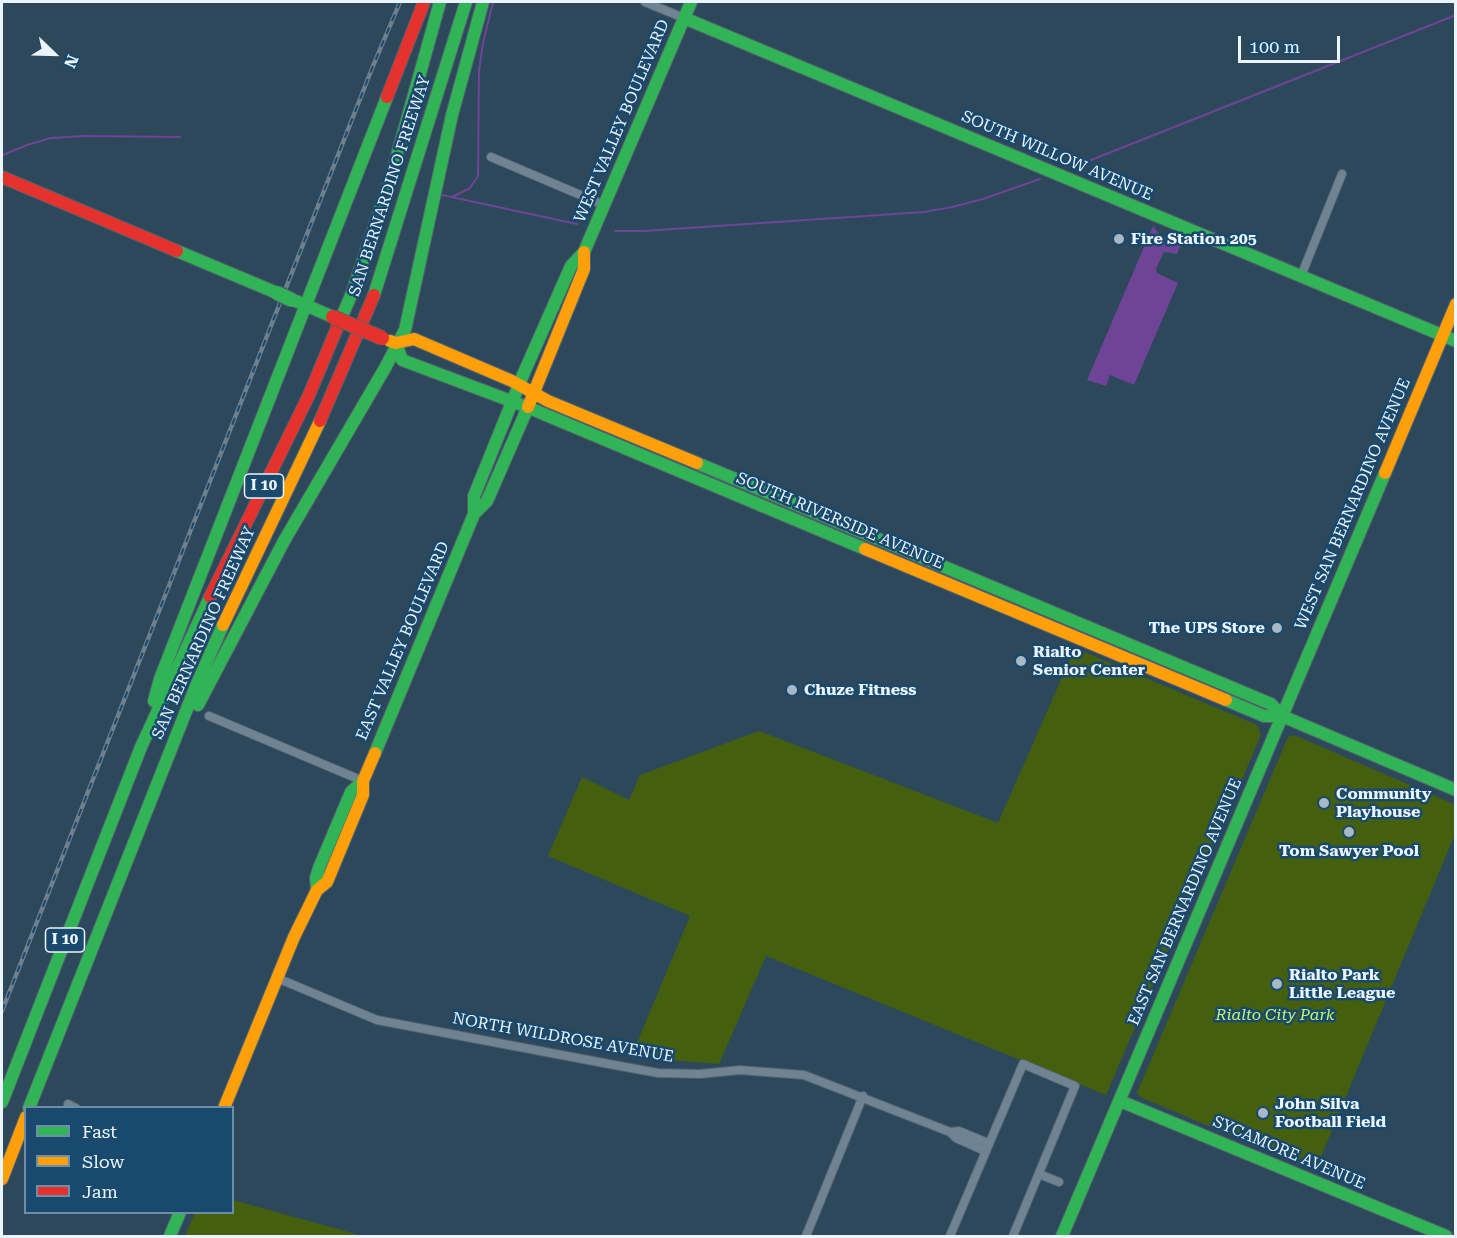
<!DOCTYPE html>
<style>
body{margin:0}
#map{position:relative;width:1457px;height:1238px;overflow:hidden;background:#2d475b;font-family:"Roboto Serif",serif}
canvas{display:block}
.frame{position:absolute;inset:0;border:3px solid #ebf5fe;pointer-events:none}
.legend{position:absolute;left:24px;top:1106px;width:210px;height:108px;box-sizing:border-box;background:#1a496e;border:2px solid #6e8ea8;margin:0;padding:8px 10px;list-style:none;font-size:18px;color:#ebf5fe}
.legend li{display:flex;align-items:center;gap:12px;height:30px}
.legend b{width:30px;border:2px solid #6e8ea8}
.north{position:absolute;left:24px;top:24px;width:60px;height:60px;-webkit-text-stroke:4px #1a496e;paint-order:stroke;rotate:113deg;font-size:16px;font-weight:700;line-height:24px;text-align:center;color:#ebf5fe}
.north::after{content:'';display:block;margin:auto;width:21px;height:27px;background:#ebf5fe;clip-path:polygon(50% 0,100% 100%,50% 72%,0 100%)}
.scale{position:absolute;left:1238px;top:36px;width:102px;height:27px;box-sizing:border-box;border:3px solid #ebf5fe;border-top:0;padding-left:8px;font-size:18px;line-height:21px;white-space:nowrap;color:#ebf5fe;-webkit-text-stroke:4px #1a496e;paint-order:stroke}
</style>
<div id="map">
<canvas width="1457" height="1238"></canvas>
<div class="frame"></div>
<ul class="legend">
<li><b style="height:8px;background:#30b455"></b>Fast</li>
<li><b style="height:8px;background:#ff9f0a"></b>Slow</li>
<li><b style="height:8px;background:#e5322d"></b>Jam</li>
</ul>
<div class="north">N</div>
<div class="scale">100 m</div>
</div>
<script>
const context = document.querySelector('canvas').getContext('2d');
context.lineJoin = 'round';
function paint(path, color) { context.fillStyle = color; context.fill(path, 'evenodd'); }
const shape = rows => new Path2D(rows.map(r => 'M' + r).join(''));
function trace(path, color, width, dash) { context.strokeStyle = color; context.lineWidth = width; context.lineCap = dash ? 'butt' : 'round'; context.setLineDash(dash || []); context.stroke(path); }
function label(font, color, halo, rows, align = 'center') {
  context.font = font + ' "Roboto Serif",serif'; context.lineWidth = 5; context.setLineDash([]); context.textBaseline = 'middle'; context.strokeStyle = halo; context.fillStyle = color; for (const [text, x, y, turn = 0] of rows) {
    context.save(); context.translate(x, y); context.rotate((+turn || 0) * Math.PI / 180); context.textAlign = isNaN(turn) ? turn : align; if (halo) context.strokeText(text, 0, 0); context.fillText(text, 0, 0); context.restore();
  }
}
const green = shape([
 [1075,648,1257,725,1261,735,1106,1095,766,956,719,1064,631,1057,690,916,548,856,582,777,629,800,640,775,759,731,998,823],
 [1294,735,1456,805,1455,834,1315,1171,1140,1097,1137,1093,1288,737],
 [233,1200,363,1236,185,1236,195,1213,232,1212]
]);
const water = shape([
 [1153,226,1160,235,1167,238,1178,236,1180,239,1180,247,1177,254,1164,252,1156,269,1157,273,1178,283,1134,385,1110,375,1106,386,1087,380]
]);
const stream = shape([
 [3,155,27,145,51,138,83,136,180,137],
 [1071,168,1456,15],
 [442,195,577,224],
 [452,197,470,188,478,176,479,71,483,43,493,2],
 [615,231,644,231,924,212,952,207,983,199,1040,179]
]);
const street = shape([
 [645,2,684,18],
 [491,157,604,205],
 [1301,276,1342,174],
 [209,716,363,781],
 [277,978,377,1020,609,1064,658,1073,700,1074,740,1070,804,1075,950,1132],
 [68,1104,76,1108],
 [985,1151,956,1138,950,1132,959,1131,988,1143],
 [1039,1174,1059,1182],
 [806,1236,863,1096],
 [950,1236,1023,1064,1075,1086,1013,1236]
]);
const fast = shape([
 [684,18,1456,341],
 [177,251,277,293],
 [374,295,466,2],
 [296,301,333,317],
 [337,328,352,293,391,177,440,2],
 [396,343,402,360,527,407,865,549],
 [697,463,1271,704,1282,716],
 [474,514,474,496,523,375,571,266,584,252,691,2],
 [1226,700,1264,716,1282,716,1456,790],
 [154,701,160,679,387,97],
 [198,705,284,541,385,368,405,330,452,115,483,2],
 [375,753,474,514,487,501,528,407],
 [317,890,316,878,319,868,351,792,363,781],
 [1120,1101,1446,1236],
 [2,1102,141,747,210,597],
 [29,1108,196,686,223,625],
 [170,1236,180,1212],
 [1062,1236,1385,473]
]);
const slow = shape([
 [390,341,396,343,414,339,512,381,548,401,697,463],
 [528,407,584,269,584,252],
 [1385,473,1456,304],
 [865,549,1226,700],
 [223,625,320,421],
 [224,1108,294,937,317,890,327,882,363,795,363,781,375,753],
 [2,1179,26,1117]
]);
const jam = shape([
 [387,97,424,2],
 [2,177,177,251],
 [320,421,374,295],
 [210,597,309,395,337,328]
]);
const rail = shape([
 [2,1011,373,66,400,2]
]);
const fastBridge = shape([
 [277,293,292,300]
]);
const jamBridge = shape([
 [333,317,382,338]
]);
const markers = [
 [1119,239,6,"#a8b8c5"],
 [1277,628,6,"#a8b8c5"],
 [1021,661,6,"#a8b8c5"],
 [792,690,6,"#a8b8c5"],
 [1324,803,6,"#a8b8c5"],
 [1349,832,6,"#a8b8c5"],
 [1277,984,6,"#a8b8c5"],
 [1263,1113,6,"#a8b8c5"]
];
const shields = [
 [264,486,39],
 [65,940,39]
];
const shieldNames = [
 ["I 10",264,486],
 ["I 10",65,940]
];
const streetNames = [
 ["WEST VALLEY BOULEVARD",622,121,-67],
 ["SOUTH WILLOW AVENUE",1057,156,23],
 ["SAN BERNARDINO FREEWAY",390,186,-72],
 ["WEST SAN BERNARDINO AVENUE",1353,504,-67],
 ["SOUTH RIVERSIDE AVENUE",840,521,23],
 ["SAN BERNARDINO FREEWAY",204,633,-66],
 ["EAST VALLEY BOULEVARD",403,641,-67],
 ["EAST SAN BERNARDINO AVENUE",1185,902,-67],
 ["NORTH WILDROSE AVENUE",563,1038,10],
 ["SYCAMORE AVENUE",1289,1153,23]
];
const poiNames = [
 ["Fire Station 205",1131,239],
 ["The UPS Store",1265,628,"right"],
 ["Rialto",1033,652],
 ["Senior Center",1033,670],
 ["Chuze Fitness",804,690],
 ["Community",1336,794],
 ["Playhouse",1336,812],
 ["Tom Sawyer Pool",1349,851,"center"],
 ["Rialto Park",1289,975],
 ["Little League",1289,993],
 ["John Silva",1275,1104],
 ["Football Field",1275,1122]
];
const parkNames = [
 ["Rialto City Park",1275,1015]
];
paint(green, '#44600f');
paint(water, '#6e4497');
trace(stream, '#6e4497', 2);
trace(street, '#51626e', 10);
trace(fast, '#51626e', 14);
trace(slow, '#51626e', 14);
trace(jam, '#51626e', 14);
trace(street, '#6f8393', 8);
trace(fast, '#30b455', 12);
trace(slow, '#ff9f0a', 12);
trace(jam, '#e5322d', 12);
trace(rail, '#6e7f8e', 4.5);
trace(rail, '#1a496e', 2, [7]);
trace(fastBridge, '#51626e', 16, []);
trace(jamBridge, '#51626e', 16, []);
trace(fastBridge, '#30b455', 14);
trace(jamBridge, '#e5322d', 14);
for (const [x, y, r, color] of markers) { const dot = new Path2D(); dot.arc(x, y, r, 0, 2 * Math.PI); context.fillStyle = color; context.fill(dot); trace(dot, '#1a496e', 2); }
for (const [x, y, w] of shields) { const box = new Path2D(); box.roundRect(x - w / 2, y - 12, w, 24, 4.5); context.fillStyle = '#1a496e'; context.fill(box); trace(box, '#ebf5fe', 1.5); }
label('bold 15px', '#ebf5fe', null, shieldNames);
label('16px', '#ebf5fe', '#1a496e', streetNames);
label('bold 16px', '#ebf5fe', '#1a496e', poiNames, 'left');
label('italic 16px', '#c3f56d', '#1a496e', parkNames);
</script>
